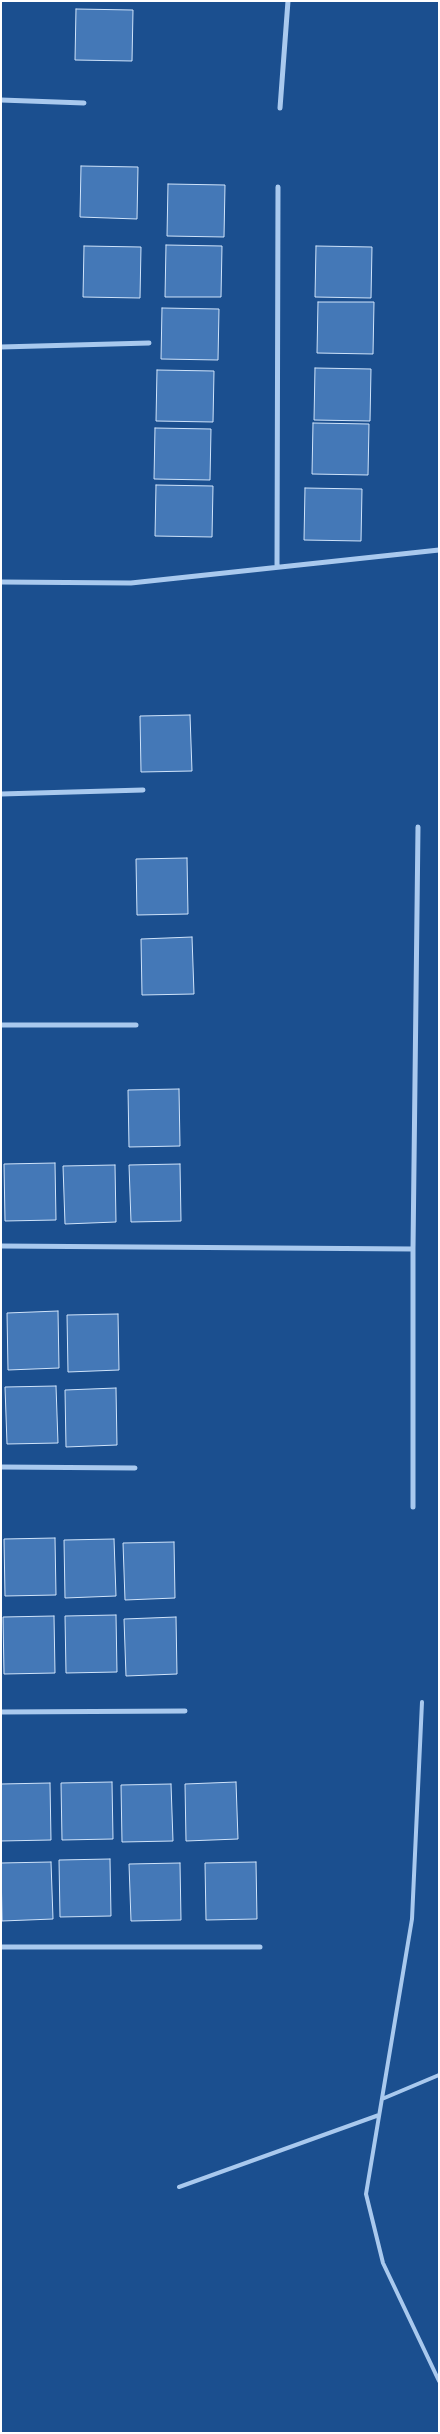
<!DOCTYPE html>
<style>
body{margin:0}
#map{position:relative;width:440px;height:2434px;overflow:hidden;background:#1b4f8f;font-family:Inter,sans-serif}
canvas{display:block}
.frame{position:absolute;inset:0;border:2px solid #fff;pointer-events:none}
</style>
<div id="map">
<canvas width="440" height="2434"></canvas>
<div class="frame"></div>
</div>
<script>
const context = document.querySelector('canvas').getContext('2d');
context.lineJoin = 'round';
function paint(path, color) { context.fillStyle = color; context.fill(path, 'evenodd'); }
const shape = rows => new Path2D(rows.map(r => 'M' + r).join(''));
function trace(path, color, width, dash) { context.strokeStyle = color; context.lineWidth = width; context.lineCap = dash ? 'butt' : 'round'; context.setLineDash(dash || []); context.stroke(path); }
const building = shape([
 [76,9,133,10,132,61,75,60,76,9],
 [81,166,138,167,137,219,80,217,81,166],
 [168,184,225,185,224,237,167,236,168,184],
 [166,245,222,246,221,297,165,297,166,245],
 [84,246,141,247,140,298,83,297,84,246],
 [316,246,372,247,371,298,315,297,316,246],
 [318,302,374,302,373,354,317,353,318,302],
 [162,308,219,309,218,360,161,359,162,308],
 [315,368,371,369,370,421,314,420,315,368],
 [157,370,214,371,213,422,156,421,157,370],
 [313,423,369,424,368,475,312,474,313,423],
 [155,428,211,429,210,480,154,479,155,428],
 [156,485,213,486,212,537,155,536,156,485],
 [305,488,362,489,361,541,304,540,305,488],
 [190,715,192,771,141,772,140,716,190,715],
 [187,858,188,914,137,915,136,859,187,858],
 [192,937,194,994,142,995,141,939,192,937],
 [179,1089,180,1146,129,1147,128,1090,179,1089],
 [55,1163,56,1220,5,1221,4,1164,55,1163],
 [180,1164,181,1221,131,1222,129,1165,180,1164],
 [115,1165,116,1222,65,1224,63,1166,115,1165],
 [58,1311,59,1368,8,1370,7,1313,58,1311],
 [118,1314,119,1370,68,1372,67,1315,118,1314],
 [56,1386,58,1443,7,1444,5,1387,56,1386],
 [116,1388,117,1445,66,1447,65,1390,116,1388],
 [55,1538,56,1595,5,1596,4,1539,55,1538],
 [114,1539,116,1596,65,1598,64,1540,114,1539],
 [174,1542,175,1598,125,1600,123,1543,174,1542],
 [116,1615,117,1672,66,1673,65,1616,116,1615],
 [54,1616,55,1673,4,1674,3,1617,54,1616],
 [176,1617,177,1674,126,1676,124,1619,176,1617],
 [112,1782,113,1839,62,1840,61,1783,112,1782],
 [236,1782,238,1839,186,1841,185,1784,236,1782],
 [50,1783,51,1840,1,1841,1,1784,50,1783],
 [171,1784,173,1841,122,1842,121,1785,171,1784],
 [110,1859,111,1916,60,1917,59,1860,110,1859],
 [51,1862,53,1919,2,1921,1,1863,51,1862],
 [256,1862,257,1919,206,1920,205,1863,256,1862],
 [180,1863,181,1920,131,1921,129,1864,180,1863]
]);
const service = shape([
 [422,1702,412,1919,366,2194,383,2263,439,2381],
 [382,2099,439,2075],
 [179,2187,379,2115]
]);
const minor = shape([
 [1,100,84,103],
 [280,108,288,1],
 [1,347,149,343],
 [277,567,278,187],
 [1,582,131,583,439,550],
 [1,794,143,790],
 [1,1025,136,1025],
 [1,1246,413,1249],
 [1,1467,135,1468],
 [413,1507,413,1249,418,827],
 [1,1712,185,1711],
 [1,1947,260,1947]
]);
paint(building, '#4478b7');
trace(building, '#cfe3fa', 1);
trace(service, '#a9c9ee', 4);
trace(minor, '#a9c9ee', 5);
</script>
